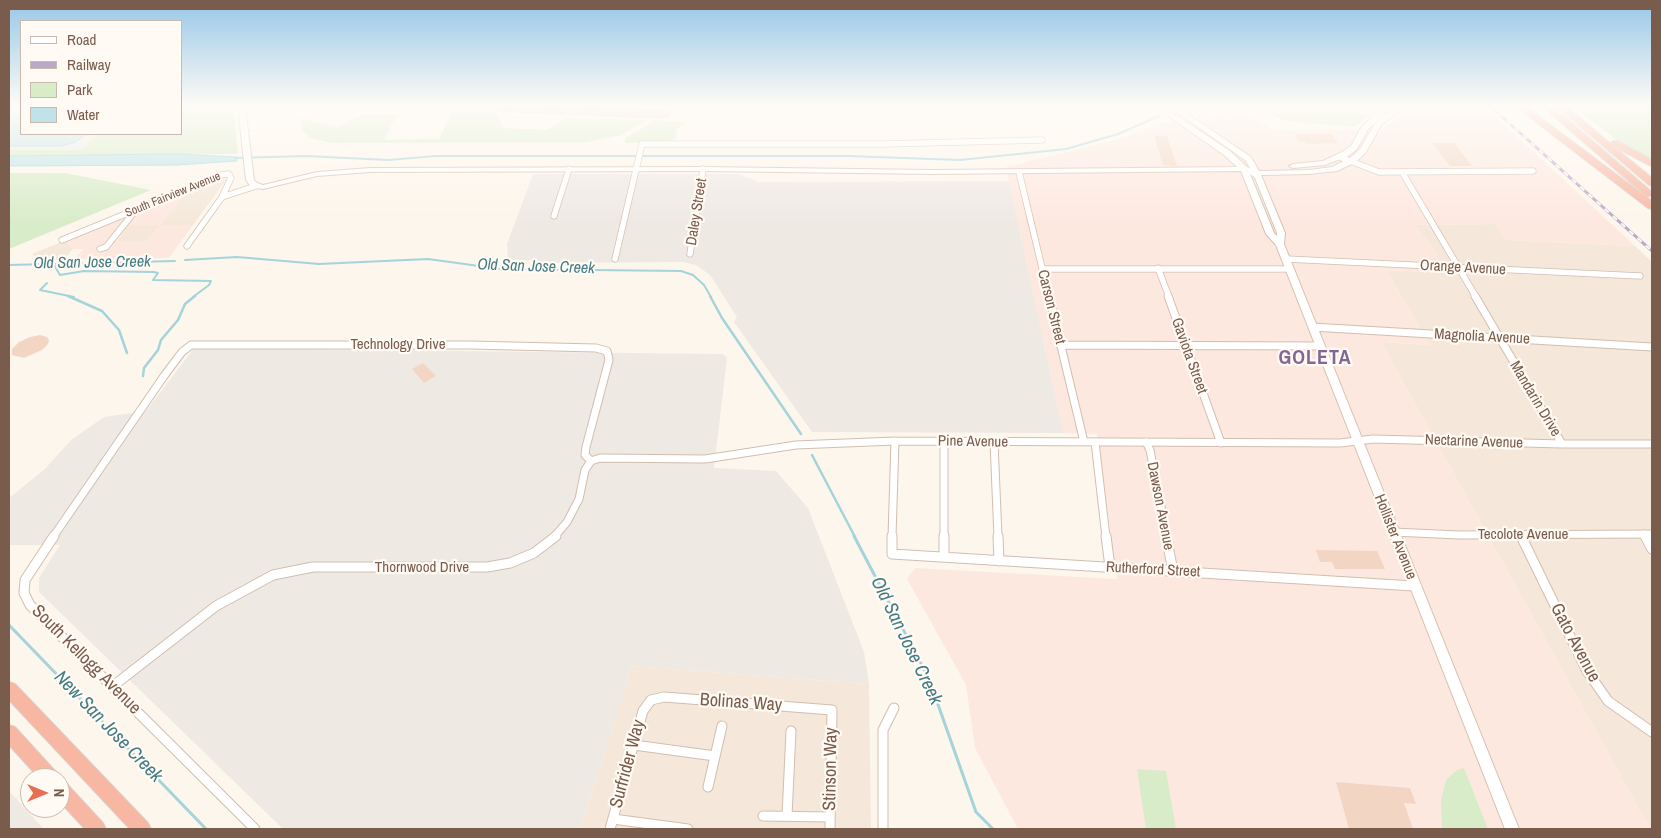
<!DOCTYPE html>
<style>
body{margin:0}
#map{position:relative;width:1661px;height:838px;overflow:hidden;background:#fdf6ec;font-family:"Archivo Narrow",sans-serif}
canvas{display:block}
.frame{position:absolute;inset:0;border:10px solid #7a5c4d;pointer-events:none}
.legend{position:absolute;left:20px;top:20px;width:162px;height:115px;box-sizing:border-box;background:#fffaf3;border:1px solid #cabbb1;margin:0;padding:6px 9px;list-style:none;font-size:15px;color:#7a5c4d}
.legend li{display:flex;align-items:center;gap:10px;height:25px}
.legend b{width:25px;border:1px solid #cabbb1}
.north{position:absolute;left:20px;top:768px;width:50px;height:50px;box-sizing:border-box;background:#fffaf3;border:1px solid #cabbb1;border-radius:50%;rotate:90deg;font-size:14px;font-weight:700;line-height:20px;text-align:center;color:#7a5c4d}
.north::after{content:'';display:block;margin:auto;width:18px;height:22px;background:#e76f51;clip-path:polygon(50% 0,100% 100%,50% 72%,0 100%)}
</style>
<div id="map">
<canvas width="1661" height="838"></canvas>
<div class="frame"></div>
<ul class="legend">
<li><b style="height:6px;background:#fff"></b>Road</li>
<li><b style="height:6px;background:#b9a8c9"></b>Railway</li>
<li><b style="height:14px;background:#d8ecc9"></b>Park</li>
<li><b style="height:14px;background:#bfe3e8"></b>Water</li>
</ul>
<div class="north">N</div>
</div>
<script>
const context = document.querySelector('canvas').getContext('2d');
context.lineJoin = 'round';
function paint(path, color) { context.fillStyle = color; context.fill(path, 'evenodd'); }
const shape = rows => new Path2D(rows.map(r => 'M' + r).join(''));
function trace(path, color, width, dash) { context.strokeStyle = color; context.lineWidth = width; context.lineCap = dash ? 'butt' : 'round'; context.setLineDash(dash || []); context.stroke(path); }
function label(font, color, halo, rows, align = 'center') {
  context.font = font + ' "Archivo Narrow",sans-serif'; context.lineWidth = 4.5; context.setLineDash([]); context.textBaseline = 'middle'; context.strokeStyle = halo; context.fillStyle = color; for (const [text, x, y, turn = 0] of rows) {
    context.save(); context.translate(x, y); context.rotate((+turn || 0) * Math.PI / 180); context.textAlign = isNaN(turn) ? turn : align; if (halo) context.strokeText(text, 0, 0); context.fillText(text, 0, 0); context.restore();
  }
}
const residential = shape([
 [220,177,227,179,193,225,160,225,147,241,116,242,128,225,160,225,187,191],
 [1495,224,1506,240,1635,246,1652,262,1652,829,1650,829,1381,342,1430,345,1386,270,1451,273,1415,225],
 [66,240,73,249,63,260,38,259,32,254],
 [632,666,869,684,871,829,580,829]
]);
const commercial = shape([
 [1442,106,1484,106,1635,246,1505,240,1495,224,1415,225,1452,273,1386,270,1430,345,1381,342,1650,829,1018,829,975,748,966,685,907,579,915,568,1117,579,1097,434,1063,433,1006,167,1119,139,1165,122,1208,120,1236,108,1271,129,1357,130,1379,134,1382,129,1398,117,1416,111],
 [187,191,160,225,193,225,169,258,74,259,84,249,73,249,66,240],
 [128,225,159,225,159,226,147,241,116,241]
]);
const industrial = shape([
 [9,106,21,106,21,134,98,134,82,150,9,150],
 [533,174,739,174,759,182,1009,181,1063,433,812,432,734,322,737,317,710,275,696,265,683,262,544,263,534,260,508,260,507,244],
 [194,348,723,354,727,358,714,468,776,471,808,508,864,652,869,684,632,666,580,829,283,829,39,592,39,578,60,545,9,545,9,498,45,469,71,440,104,417,146,411],
 [9,791,44,829,9,829]
]);
const green = shape([
 [181,106,233,106,238,154,9,156,9,150,82,150,98,134,181,134],
 [1259,106,1383,106,1354,127,1286,121,1256,108],
 [1573,106,1636,106,1652,112,1652,160,1624,146],
 [452,112,497,113,504,128,547,130,567,118,647,120,622,135,587,142,332,143,311,138,303,131,301,126,302,119,337,127,364,114,397,114,384,140,439,139],
 [654,120,686,122,677,129,676,138,668,142,625,143,626,137,645,127],
 [9,173,65,173,151,190,9,249],
 [1464,768,1488,829,1442,829,1441,800,1446,780,1457,770],
 [1137,769,1166,771,1176,829,1146,829]
]);
const water = shape([
 [13,106,21,106,21,134,86,134,76,142,61,146,9,146,9,111,13,106],
 [177,154,237,157,237,161,177,165,9,166,9,156,177,154]
]);
const streamFar2 = shape([
 [235,158,305,156,389,160,435,156,848,156,960,160,1066,149,1118,134,1159,116],
 [185,260,237,257,319,264,428,259,501,269,681,271,693,275,704,285,711,297],
 [53,263,60,275,84,271,154,272,158,273,153,280,211,281,209,285,193,297],
 [9,265,175,261],
 [40,290,74,297],
 [40,290,47,283]
]);
const streamFar1 = shape([
 [68,296,102,311,119,330,127,353],
 [710,296,722,318,801,434],
 [143,376,144,368,158,350,161,340,178,320,185,304,195,296],
 [812,455,855,537]
]);
const stream = shape([
 [854,536,929,679,976,812,993,829],
 [9,625,206,829]
]);
const taxiway = shape([
 [597,106,663,109,669,111,671,114,669,117,663,119,499,112,493,110,491,107,597,106]
]);
const building = shape([
 [1295,134,1331,134,1338,143,1306,144,1304,141,1299,141],
 [1154,135,1167,136,1177,166,1163,165],
 [1432,143,1454,143,1472,166,1450,166],
 [40,335,47,337,49,340,48,344,42,350,24,358,12,355,12,349,19,342,30,337],
 [423,363,436,376,424,383,412,369],
 [1316,550,1377,551,1385,569,1335,569,1332,562,1320,562],
 [1336,782,1410,788,1416,804,1404,803,1413,829,1349,829]
]);
const streetFar2 = shape([
 [1340,157,1379,172,1533,171],
 [1019,172,1049,297],
 [1402,172,1476,297],
 [222,197,256,186],
 [554,216,569,169],
 [62,240,220,175,229,174,231,178,222,197,187,246],
 [100,249,106,247,135,211],
 [690,254,703,169],
 [615,259,642,144,883,144,1042,140],
 [1286,259,1640,276],
 [1158,268,1169,297],
 [1042,269,1290,269]
]);
const streetFar1 = shape([
 [1049,296,1084,442],
 [1168,296,1221,443],
 [1475,296,1562,444],
 [1312,327,1652,347],
 [1060,345,1319,346],
 [944,441,944,537],
 [994,442,998,537],
 [1095,442,1106,537],
 [1146,442,1150,450,1167,537],
 [591,461,600,458,705,459,796,445,895,441,1340,443,1373,439,1562,444,1652,444],
 [1393,532,1459,535,1652,534],
 [1644,534,1646,537],
 [53,537,164,376,182,352,191,345,470,345,596,348,607,351,609,360,586,447,585,455,591,461,585,470,579,499,567,522,554,537],
 [892,537,895,441]
]);
const street = shape([
 [54,536,25,580,24,593,30,605,255,829],
 [892,536,892,554,1414,586],
 [944,536,944,557],
 [998,536,999,561],
 [1106,536,1110,567],
 [1166,536,1173,571],
 [1521,536,1587,671,1608,701,1652,732],
 [1645,536,1652,549],
 [113,686,216,606,273,575,313,567,487,567,510,563,534,553,556,536],
 [634,745,715,756],
 [708,787,722,726],
 [763,816,830,817],
 [787,816,791,731],
 [613,819,688,829],
 [610,829,643,711,651,700,664,697,832,710,830,829],
 [883,829,883,730,894,708]
]);
const secondary = shape([
 [238,106,245,106,254,180,257,183,263,185,317,172,370,168,703,167,933,170,1237,167,1224,155,1154,106,1162,106,1230,151,1247,167,1250,168,1245,160,1168,106,1176,106,1251,157,1259,171,1309,170,1332,167,1350,158,1360,149,1376,122,1368,129,1357,149,1348,156,1325,165,1293,168,1289,166,1293,164,1323,161,1342,152,1351,146,1362,126,1379,111,1386,113,1378,121,1389,111,1401,106,1411,106,1395,115,1382,124,1366,152,1356,162,1337,171,1309,174,1261,175,1285,233,1284,244,1519,829,1505,829,1276,245,1266,234,1241,171,933,174,703,171,370,172,317,176,263,189,251,187,246,180,238,106],
 [1250,174,1255,178,1277,233,1277,236,1274,233,1250,174],
 [1643,106,1652,106,1652,111,1650,110,1643,106]
]);
const highway = shape([
 [1515,106,1525,106,1652,201,1652,209,1648,208,1515,106],
 [1542,106,1552,106,1652,192,1652,196,1646,196,1542,106],
 [1556,106,1566,106,1611,144,1612,141,1618,141,1652,160,1652,166,1649,165,1613,146,1652,178,1652,186,1649,185,1556,106],
 [9,682,15,684,148,823,151,829,130,829,9,700,9,682],
 [9,725,15,727,56,772,58,778,39,778,9,745,9,725],
 [60,781,66,783,103,823,106,829,85,829,60,802,60,781]
]);
const rail = shape([
 [1490,106,1652,251]
]);
const farStreetnames = [
 ["South Fairview Avenue",173,195,-22]
];
const streetNames = [
 ["Daley Street",697,212,-81],
 ["Orange Avenue",1463,268,3],
 ["Carson Street",1051,307,76],
 ["Magnolia Avenue",1482,337,3],
 ["Technology Drive",398,345],
 ["Gaviota Street",1189,356,70],
 ["Mandarin Drive",1535,399,59],
 ["Pine Avenue",973,442,1],
 ["Nectarine Avenue",1474,442,2],
 ["Dawson Avenue",1160,506,79],
 ["Tecolote Avenue",1523,535],
 ["Hollister Avenue",1395,537,68],
 ["Thornwood Drive",422,568],
 ["Rutherford Street",1153,570,3]
];
const waterNames = [
 ["Old San Jose Creek",92,263,-1],
 ["Old San Jose Creek",536,267,2]
];
const nearStreetnames = [
 ["Gato Avenue",1575,643,62],
 ["South Kellogg Avenue",86,660,45],
 ["Bolinas Way",741,703,4],
 ["Surfrider Way",628,764,-75],
 ["Stinson Way",831,769,-89]
];
const nearWaternames = [
 ["Old San Jose Creek",906,641,64],
 ["New San Jose Creek",108,727,46]
];
const districtNames = [
 ["GOLETA",1315,359]
];
paint(residential, '#f5e8da');
paint(commercial, '#fde8e0');
paint(industrial, '#efe9e4');
paint(green, '#d8ecc9');
paint(water, '#bfe3e8');
trace(water, '#a5d3da', 1);
trace(streamFar2, '#a5d3da', 2);
trace(streamFar1, '#a5d3da', 2.5);
trace(stream, '#a5d3da', 3);
paint(taxiway, '#dbcfda');
paint(building, '#f3d5c3');
trace(streetFar2, '#d1beb0', 7);
trace(streetFar1, '#d1beb0', 9);
trace(street, '#d1beb0', 11);
trace(secondary, '#d6c0b0', 2);
trace(highway, '#dad1cd', 2);
trace(streetFar2, '#fff', 5.5);
trace(streetFar1, '#fff', 7);
trace(street, '#fff', 9);
paint(secondary, '#fff');
paint(highway, '#f7b7a3');
trace(rail, '#b9a8c9', 3);
trace(rail, '#fffaf3', 2, [5.5]);
const sky = context.createLinearGradient(0, 0, 0, 224);
sky.addColorStop(0, '#97c7e8');
sky.addColorStop(0.47, '#fefbf6');
sky.addColorStop(1, '#fefbf600');
context.fillStyle = sky;
context.fillRect(0, 0, 1661, 224);
label('12px', '#7a5c4d', '#fffaf3', farStreetnames);
label('15px', '#7a5c4d', '#fffaf3', streetNames);
label('italic 16px', '#437c86', '#fffaf3', waterNames);
label('18px', '#7a5c4d', '#fffaf3', nearStreetnames);
label('italic 19px', '#437c86', '#fffaf3', nearWaternames);
context.letterSpacing = '1px';
label('bold 20px', '#846695', '#fffaf3', districtNames);
context.letterSpacing = '0px';
</script>
